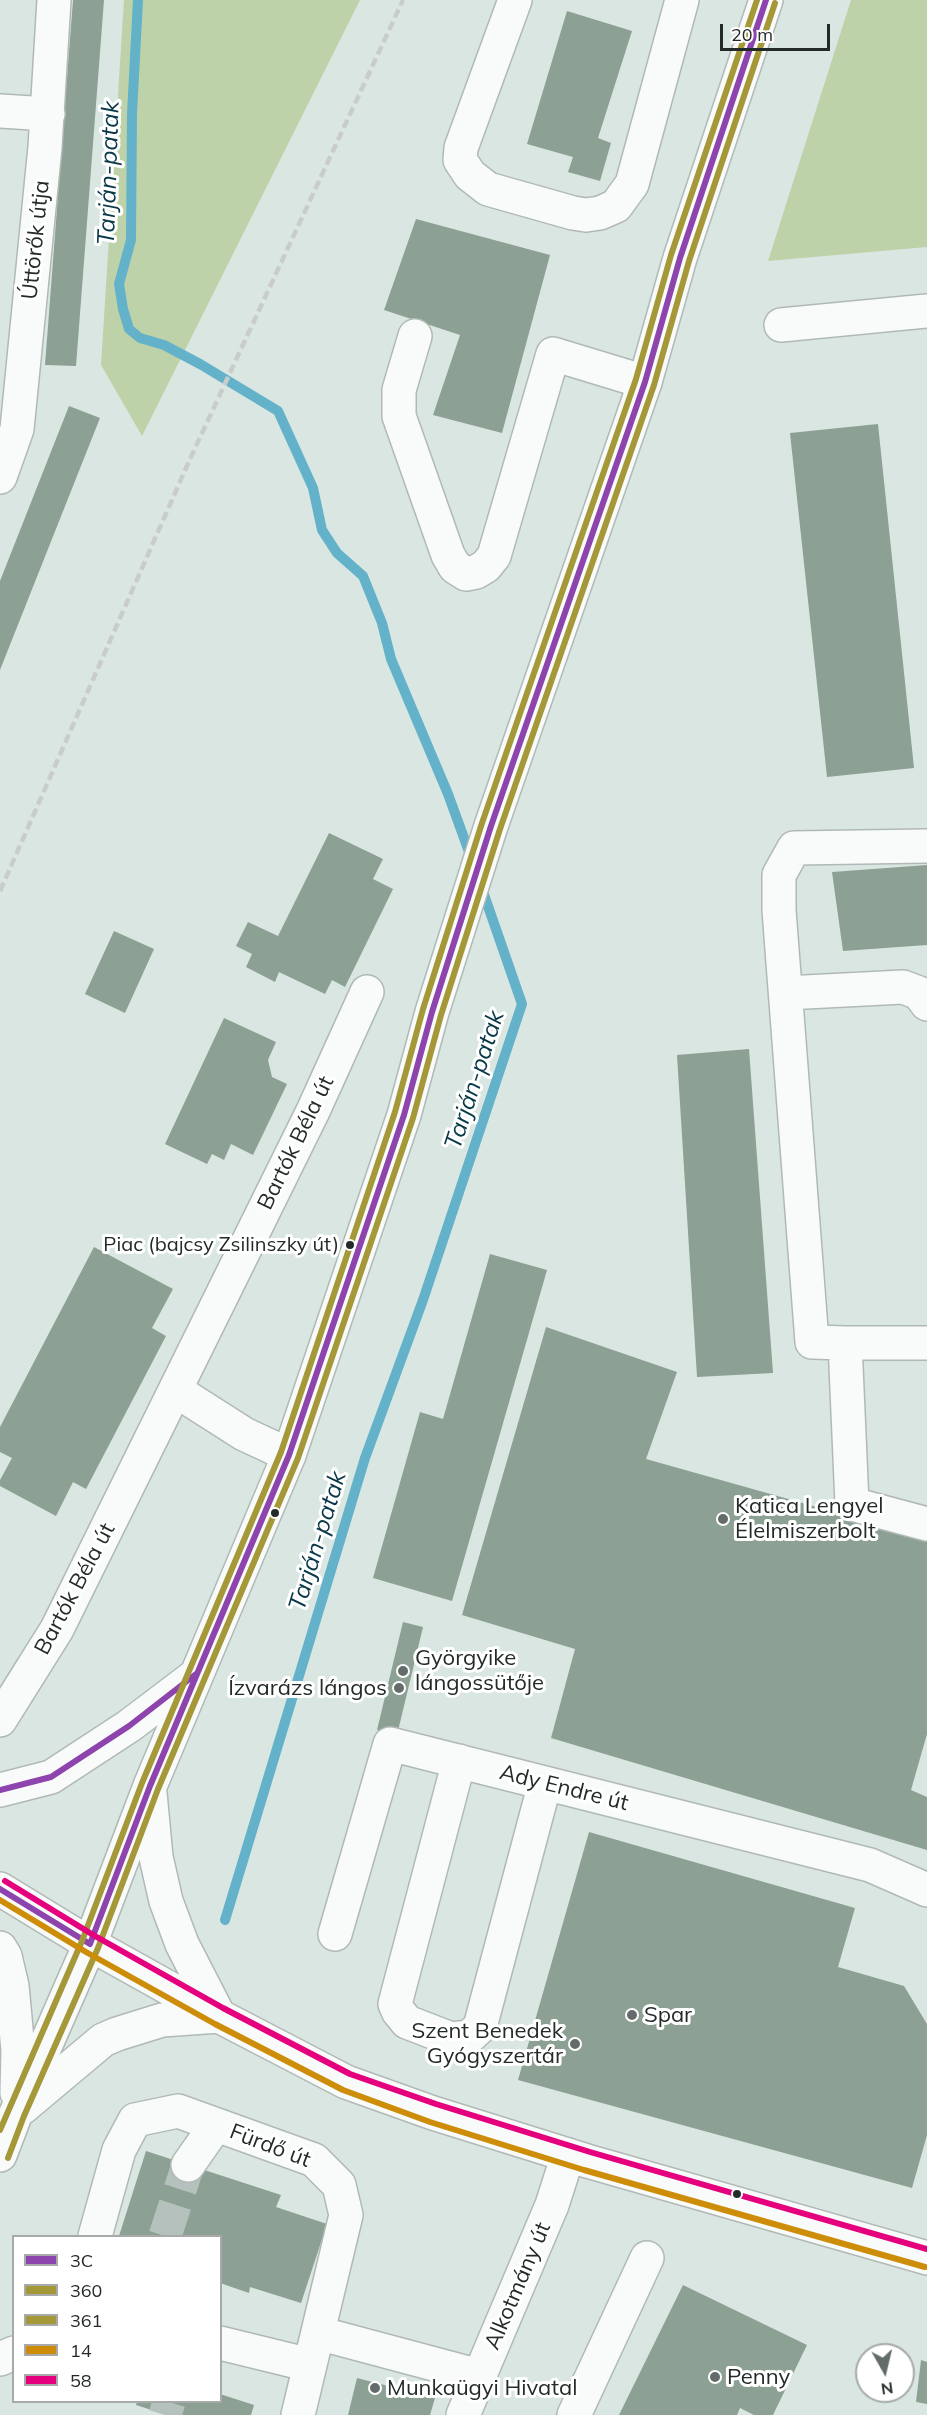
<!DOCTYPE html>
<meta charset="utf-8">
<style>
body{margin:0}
#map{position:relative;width:927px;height:2415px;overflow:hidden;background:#dae6e2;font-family:Mulish,sans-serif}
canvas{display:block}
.legend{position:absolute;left:12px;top:2235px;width:210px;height:168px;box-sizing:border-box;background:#fff;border:2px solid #a7aaa9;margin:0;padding:8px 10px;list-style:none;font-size:18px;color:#232b29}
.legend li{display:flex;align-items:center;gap:12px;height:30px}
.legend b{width:30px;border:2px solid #a7aaa9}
.north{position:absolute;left:855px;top:2343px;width:60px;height:60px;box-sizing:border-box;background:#fff;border:2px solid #a7aaa9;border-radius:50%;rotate:172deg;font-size:16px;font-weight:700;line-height:24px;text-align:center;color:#232b29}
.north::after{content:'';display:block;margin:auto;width:21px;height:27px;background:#636c6a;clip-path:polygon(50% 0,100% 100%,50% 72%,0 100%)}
.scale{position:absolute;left:720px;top:24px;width:110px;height:27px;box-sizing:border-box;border:3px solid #232b29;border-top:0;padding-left:8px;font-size:18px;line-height:21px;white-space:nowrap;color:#232b29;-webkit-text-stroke:4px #fff;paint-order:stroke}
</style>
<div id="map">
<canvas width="927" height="2415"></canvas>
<ul class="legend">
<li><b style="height:8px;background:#8e44ad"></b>3C</li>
<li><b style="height:8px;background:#a59839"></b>360</li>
<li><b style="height:8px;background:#a59839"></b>361</li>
<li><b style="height:8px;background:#cd8d08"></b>14</li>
<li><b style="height:8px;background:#e5007d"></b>58</li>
</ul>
<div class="north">N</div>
<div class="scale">20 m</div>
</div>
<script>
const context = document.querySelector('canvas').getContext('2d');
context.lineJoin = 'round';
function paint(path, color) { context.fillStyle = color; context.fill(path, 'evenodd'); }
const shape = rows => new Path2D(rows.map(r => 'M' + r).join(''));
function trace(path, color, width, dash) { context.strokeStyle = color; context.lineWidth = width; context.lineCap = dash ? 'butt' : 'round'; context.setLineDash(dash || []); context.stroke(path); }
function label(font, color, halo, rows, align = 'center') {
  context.font = font + ' Mulish,sans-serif'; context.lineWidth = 6; context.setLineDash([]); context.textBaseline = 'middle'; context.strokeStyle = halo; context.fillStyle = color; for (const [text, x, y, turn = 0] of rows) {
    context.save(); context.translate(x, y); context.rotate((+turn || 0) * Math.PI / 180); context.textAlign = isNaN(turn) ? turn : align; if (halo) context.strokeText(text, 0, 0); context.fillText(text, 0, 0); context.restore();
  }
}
const green = shape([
 [124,0,360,0,142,436,101,365],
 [851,0,927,0,927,247,768,261]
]);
const stream = shape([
 [138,0,132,114,131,240,119,284,123,309,129,329,140,338,164,345,200,364,278,411,313,488,322,530,337,553,363,576,382,623,391,659,448,794,472,860],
 [225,1920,365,1458,423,1300,522,1004,481,886]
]);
const building = shape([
 [73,0,104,0,76,366,45,365],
 [567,11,632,31,598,138,611,143,600,181,568,172,573,157,527,144],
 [416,219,550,255,502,433,433,415,460,335,384,310],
 [69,406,100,418,0,670,0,581],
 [878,424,914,768,827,777,790,433],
 [329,833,383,859,373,879,393,889,345,987,332,980,325,994,279,972,275,982,246,967,252,954,236,946,248,922,278,936],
 [927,865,927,945,843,951,832,872],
 [114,931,154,949,125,1013,85,994],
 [224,1018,276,1042,268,1060,272,1077,287,1084,253,1155,231,1144,224,1160,212,1154,207,1164,165,1144],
 [749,1049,773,1373,697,1377,677,1055],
 [94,1247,173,1289,152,1328,166,1336,86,1489,73,1482,56,1516,0,1486,0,1480,12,1458,0,1452,0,1427],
 [490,1254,547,1270,452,1601,373,1578,420,1412,443,1419],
 [546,1327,677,1372,646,1459,927,1538,927,1734,911,1790,927,1797,927,1850,551,1738,575,1649,462,1615],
 [403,1622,423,1627,397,1735,377,1730],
 [589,1832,855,1908,838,1967,904,1986,927,2024,927,2135,912,2188,518,2080],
 [146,2151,281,2195,276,2207,327,2224,301,2303,250,2287,249,2293,220,2283,220,2236,119,2236],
 [683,2285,807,2345,773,2415,754,2415,740,2408,737,2415,619,2415],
 [921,2360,927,2362,927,2404,916,2402],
 [357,2378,435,2398,430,2415,348,2415],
 [220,2394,254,2405,251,2415,167,2415,136,2405,137,2402,220,2402]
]);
const minorTunnel = shape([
 [165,2236,188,2165],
 [165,2415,169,2402]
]);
const minor = shape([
 [515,0,461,148,460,160,470,175,488,189,573,213,586,215,600,213,616,206,632,184,682,0],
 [0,111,48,114],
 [781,325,927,311],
 [415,336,399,390,399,416,448,555,455,567,466,574,476,572,486,566,494,556,553,354,645,382],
 [0,477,17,429,45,147,54,0],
 [927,846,794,848,779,875,779,910,812,1342,845,1343,852,1504,927,1524],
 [786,993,903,987,919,993,927,1004],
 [845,1343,927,1343],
 [175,1390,244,1434,289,1455],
 [0,1720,57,1629,313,1111,367,992],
 [459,1761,395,2004,398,2011,407,2022,451,2039,469,2037,480,2027,545,1783],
 [335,1934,390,1744,870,1865,927,1890],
 [188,2165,216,2125],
 [95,2236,119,2150,135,2120,178,2111,314,2160,339,2185,346,2215,298,2415],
 [318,2333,479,2376],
 [220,2343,310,2365],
 [0,2359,14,2353],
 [463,2415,552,2205,568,2155],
 [574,2415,647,2258]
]);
const major = shape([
 [0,1790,51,1777,129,1726,195,1676],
 [150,1793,156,1857,166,1901,182,1944,219,2016],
 [0,1889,90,1944,219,2016,346,2082,433,2113,587,2161,927,2258],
 [0,1948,5,1956,12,1986,18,2050,17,2093],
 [22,2108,103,2040,117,2034,162,2020,219,2016],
 [0,2155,16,2113,90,1944,150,1786,289,1455,404,1115,432,1012,491,826,645,382,680,258,766,0]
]);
const rail = shape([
 [0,891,190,459,403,0]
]);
const bus1 = shape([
 [0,1790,51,1777,129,1726,196,1674],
 [0,1889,90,1944],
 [90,1944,150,1786,289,1455,404,1115,432,1012,491,826,645,382,680,258,766,0]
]);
const bus2 = shape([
 [8,2158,24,2116,98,1948,158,1789,298,1458,413,1118,441,1015,500,829,654,385,689,261,775,3]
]);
const bus3 = shape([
 [0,2130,82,1941,142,1783,281,1452,395,1112,423,1009,482,823,636,379,671,255,757,0]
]);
const bus4 = shape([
 [0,1900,86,1952,215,2024,343,2090,430,2122,584,2170,925,2267]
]);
const bus5 = shape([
 [5,1881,95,1936,223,2008,350,2074,436,2104,590,2152,927,2249]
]);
const markers = [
 [350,1245,5,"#232b29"],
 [275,1513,5,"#232b29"],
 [723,1519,6,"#636c6a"],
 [403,1671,6,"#636c6a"],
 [399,1688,6,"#636c6a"],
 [632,2015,6,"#636c6a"],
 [575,2044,6,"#636c6a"],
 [737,2194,5,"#232b29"],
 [715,2377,6,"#636c6a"],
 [375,2388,6,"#636c6a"]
];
const busNames = [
 ["Piac (bajcsy Zsilinszky út)",339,1245]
];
const streetNames = [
 ["Úttörők útja",36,240,-84],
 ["Bartók Béla út",296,1143,-64],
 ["Bartók Béla út",75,1589,-62],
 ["Ady Endre út",564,1788,14],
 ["Fürdő út",270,2146,21],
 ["Alkotmány út",518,2286,-67]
];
const poiNames = [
 ["Katica Lengyel",735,1506],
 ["Élelmiszerbolt",735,1531],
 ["Györgyike",415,1658],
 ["lángossütője",415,1683],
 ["Ízvarázs lángos",387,1688,"right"],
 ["Spar",644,2015],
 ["Szent Benedek",563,2031,"right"],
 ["Gyógyszertár",563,2056,"right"],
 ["Penny",727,2377],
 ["Munkaügyi Hivatal",387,2388]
];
const waterNames = [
 ["Tarján-patak",109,173,-88],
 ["Tarján-patak",475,1080,-72],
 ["Tarján-patak",318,1541,-73]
];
paint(green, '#bed2a9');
trace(stream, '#64b2ca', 10);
paint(building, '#8ca094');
trace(minorTunnel, '#b5c1bd', 33, [33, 16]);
trace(minor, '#b0b9b6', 36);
trace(major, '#b0b9b6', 36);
trace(minor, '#f9fbfb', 33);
trace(major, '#f9fbfb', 33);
trace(rail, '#c9cccb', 4.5, [9, 4.5]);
trace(bus1, '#8e44ad', 6);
trace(bus2, '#a59839', 6);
trace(bus3, '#a59839', 6);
trace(bus4, '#cd8d08', 6);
trace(bus5, '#e5007d', 6);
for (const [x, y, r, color] of markers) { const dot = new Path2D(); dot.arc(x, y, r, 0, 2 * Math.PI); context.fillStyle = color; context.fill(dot); trace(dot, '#fff', 2); }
label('20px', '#232b29', '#fff', busNames, 'right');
label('22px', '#232b29', '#fff', streetNames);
label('22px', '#232b29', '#fff', poiNames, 'left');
label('italic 24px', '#083847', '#fff', waterNames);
</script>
